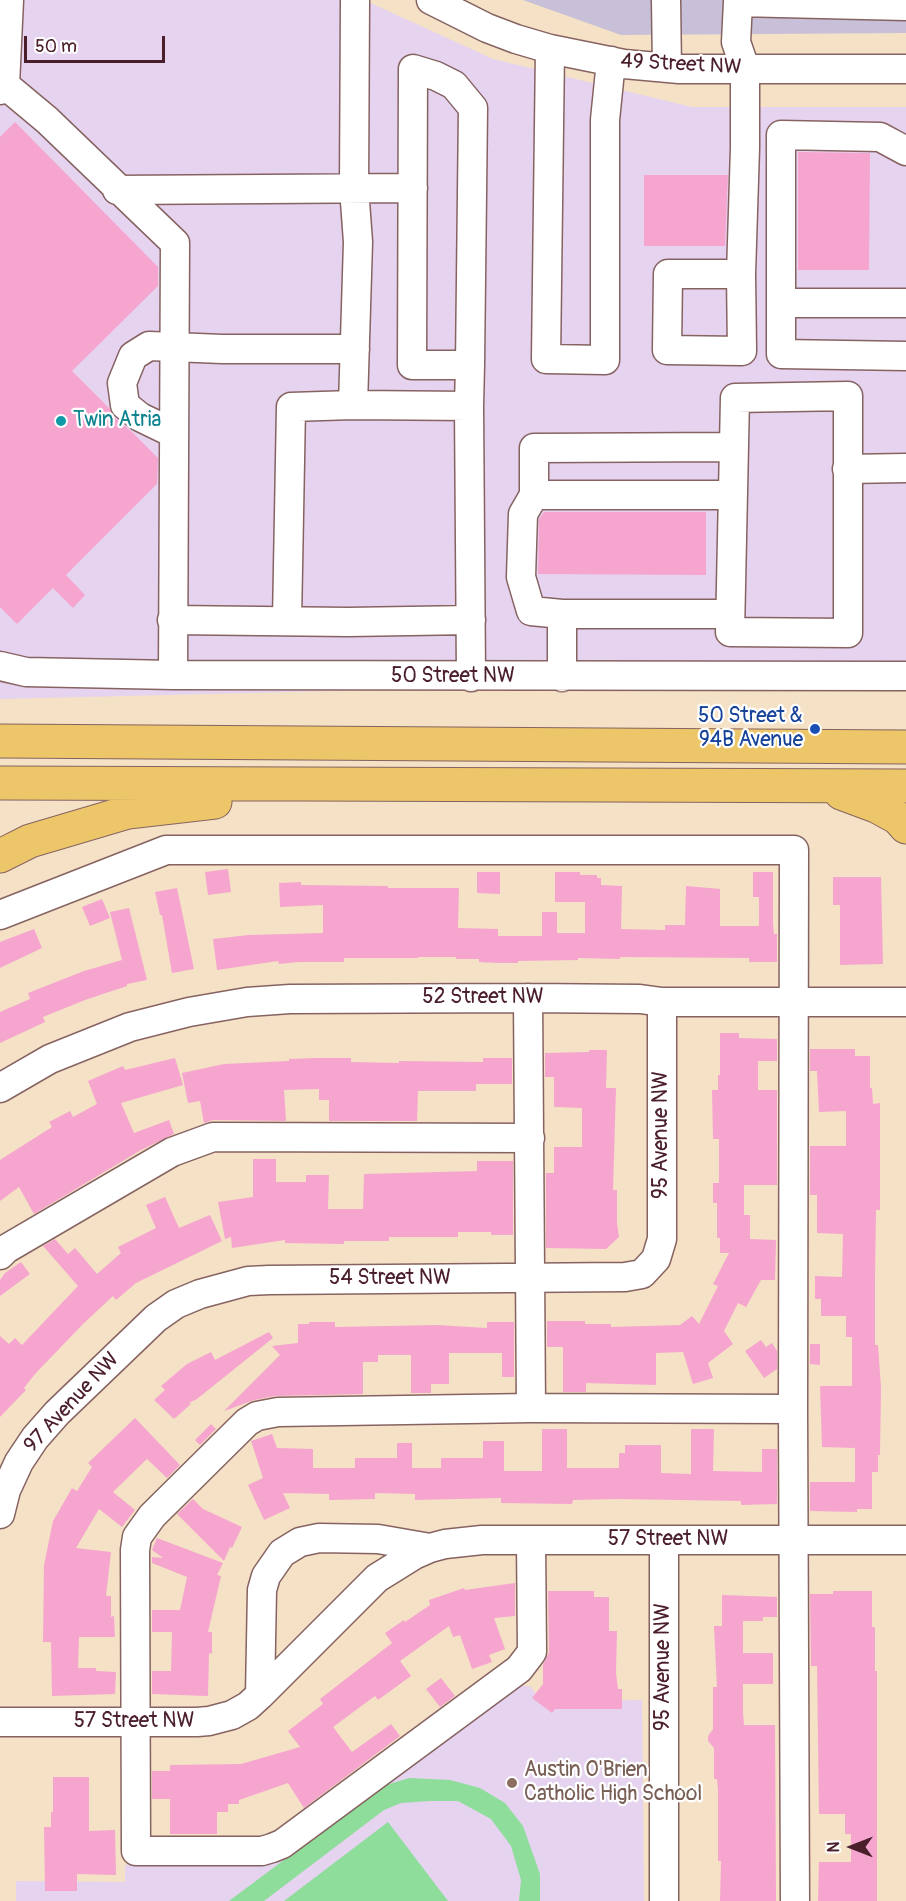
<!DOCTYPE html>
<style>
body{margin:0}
#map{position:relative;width:906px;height:1901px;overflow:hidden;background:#f4e1c6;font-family:Pangolin,sans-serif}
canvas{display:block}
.north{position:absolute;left:822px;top:1817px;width:60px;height:60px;-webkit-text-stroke:4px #fff;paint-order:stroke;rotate:270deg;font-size:16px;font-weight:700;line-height:24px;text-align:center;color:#4a1f2b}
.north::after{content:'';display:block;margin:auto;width:21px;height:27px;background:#4a1f2b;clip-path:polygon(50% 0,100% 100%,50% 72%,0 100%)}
.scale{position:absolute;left:24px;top:36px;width:141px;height:27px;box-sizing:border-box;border:3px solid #4a1f2b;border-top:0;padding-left:8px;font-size:18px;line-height:21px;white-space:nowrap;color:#4a1f2b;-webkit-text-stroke:4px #fff;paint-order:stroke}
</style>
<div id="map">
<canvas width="906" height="1901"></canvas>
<div class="north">N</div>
<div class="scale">50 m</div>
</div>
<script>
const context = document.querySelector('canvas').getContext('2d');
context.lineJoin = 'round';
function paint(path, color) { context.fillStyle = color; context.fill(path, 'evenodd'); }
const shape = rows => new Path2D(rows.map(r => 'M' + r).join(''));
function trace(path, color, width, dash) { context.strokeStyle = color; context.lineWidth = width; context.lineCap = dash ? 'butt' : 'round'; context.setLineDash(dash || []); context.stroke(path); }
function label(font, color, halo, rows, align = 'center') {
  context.font = font + ' Pangolin,sans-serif'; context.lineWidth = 4.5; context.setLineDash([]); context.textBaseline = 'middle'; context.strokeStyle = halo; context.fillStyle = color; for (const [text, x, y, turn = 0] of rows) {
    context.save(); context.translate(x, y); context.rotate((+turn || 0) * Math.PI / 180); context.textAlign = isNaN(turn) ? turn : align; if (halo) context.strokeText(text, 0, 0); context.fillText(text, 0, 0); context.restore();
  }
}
const built = shape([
 [0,0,364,0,493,59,692,107,906,107,906,677,0,699],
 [516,1684,531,1687,541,1701,642,1700,644,1901,16,1901,16,1881,125,1882,125,1865,269,1864]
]);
const industrial = shape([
 [523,0,906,0,906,33,621,35]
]);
const green = shape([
 [409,1778,450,1780,480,1788,505,1803,523,1826,540,1874,540,1901,519,1901,521,1880,511,1846,491,1819,458,1801,430,1801,401,1803,384,1810,264,1901,229,1901,383,1786],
 [388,1822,448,1901,284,1901]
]);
const building = shape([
 [15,122,158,267,158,286,72,371,110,409,115,418,131,431,158,458,157,484,66,575,85,595,73,608,53,588,17,624,0,607,0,137],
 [798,152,870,153,869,270,798,270],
 [644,175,728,175,725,246,644,246],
 [544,512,706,512,706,575,538,574,539,519],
 [228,869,231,892,208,895,205,872],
 [477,872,500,872,500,894,477,893],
 [555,872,580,872,580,875,597,875,597,878,601,878,601,885,622,886,621,929,665,930,665,925,685,925,686,886,720,889,720,926,759,926,759,897,753,897,753,872,773,872,773,924,774,934,777,934,777,962,749,962,749,958,620,957,620,959,578,958,578,960,518,961,518,963,497,963,479,962,479,959,456,959,456,957,418,957,418,958,344,958,344,962,299,962,279,964,278,961,217,970,213,939,249,935,323,933,323,905,280,907,279,883,301,882,301,885,388,886,388,888,459,888,458,928,498,929,498,936,542,936,542,912,557,912,557,933,585,933,585,902,555,902],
 [833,877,881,877,883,964,840,965,840,905,833,905],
 [177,888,194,969,172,973,162,915,160,915,155,892],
 [102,899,110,918,90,926,82,907],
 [129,908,147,980,127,984,127,986,85,1000,43,1017,45,1022,0,1043,0,1012,30,999,28,993,84,971,122,960,110,912],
 [34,929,42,948,0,968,0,942],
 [720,1033,739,1033,739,1038,777,1039,777,1061,758,1061,758,1090,777,1090,777,1185,744,1185,744,1215,750,1215,750,1239,776,1240,775,1280,761,1280,746,1307,738,1303,724,1331,733,1344,708,1363,713,1378,693,1384,683,1352,656,1353,656,1385,586,1383,586,1392,563,1392,563,1347,547,1347,547,1321,585,1321,585,1324,611,1324,611,1327,680,1325,692,1316,699,1324,718,1286,713,1284,729,1253,720,1253,720,1238,717,1238,717,1203,713,1203,713,1183,719,1183,719,1139,713,1139,712,1090,718,1090,718,1075,720,1075],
 [810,1049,855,1049,855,1056,870,1056,870,1088,872,1088,873,1104,880,1103,880,1210,876,1210,875,1276,875,1345,878,1345,881,1388,880,1455,878,1455,878,1472,872,1472,872,1509,857,1509,857,1512,810,1511,810,1482,855,1482,855,1448,822,1447,820,1386,852,1386,852,1337,846,1337,846,1316,821,1316,821,1299,815,1299,815,1276,842,1277,843,1234,817,1233,817,1195,810,1195,810,1146,846,1146,846,1111,819,1112,817,1071,810,1071],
 [589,1050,607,1050,606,1088,616,1088,613,1190,617,1190,617,1223,619,1237,606,1249,546,1248,546,1173,554,1173,554,1147,582,1147,582,1108,554,1107,554,1077,545,1077,545,1053,589,1052],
 [175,1058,183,1085,121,1103,134,1133,169,1120,174,1134,141,1150,34,1214,19,1187,0,1201,0,1160,52,1127,49,1122,70,1111,73,1117,97,1104,88,1081,123,1066,125,1070],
 [315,1058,351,1058,351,1062,399,1063,399,1061,483,1062,483,1058,512,1058,512,1084,476,1084,476,1091,418,1091,417,1121,329,1121,329,1100,319,1100,319,1089,284,1090,286,1121,213,1120,204,1123,200,1101,188,1103,182,1073,224,1064,289,1061,289,1059],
 [253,1159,276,1159,276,1182,306,1182,306,1175,329,1175,328,1209,363,1209,364,1174,477,1171,477,1161,513,1161,513,1235,491,1235,491,1232,458,1232,458,1237,389,1237,389,1241,344,1241,344,1244,285,1243,285,1240,232,1248,231,1237,225,1239,218,1202,253,1197],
 [165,1197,179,1228,210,1215,222,1241,136,1283,116,1300,113,1296,83,1324,35,1374,24,1388,26,1390,0,1417,0,1336,9,1344,15,1338,22,1345,78,1286,43,1246,55,1239,68,1254,75,1248,97,1274,121,1253,118,1247,156,1228,146,1205],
 [21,1262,30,1274,0,1296,0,1280,5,1273],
 [309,1322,335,1322,335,1327,437,1325,487,1328,487,1322,514,1322,514,1377,502,1377,502,1353,449,1353,449,1384,431,1384,431,1393,411,1393,411,1355,378,1355,378,1362,363,1362,363,1394,275,1396,254,1400,224,1411,280,1355,272,1346,298,1343,298,1324,309,1324],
 [269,1332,273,1338,197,1399,189,1403,191,1404,174,1419,154,1400,165,1390,161,1386,187,1364,211,1352,215,1360],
 [761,1340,766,1347,772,1343,777,1351,777,1369,764,1378,745,1351],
 [810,1344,820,1344,820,1365,810,1364],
 [135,1418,180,1465,167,1478,147,1459,113,1492,135,1510,122,1527,99,1509,76,1548,111,1552,106,1596,111,1596,111,1617,114,1616,115,1637,79,1637,78,1668,96,1668,96,1671,116,1672,115,1694,52,1696,51,1642,43,1642,44,1565,53,1521,72,1488,77,1491,92,1467,88,1463],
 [211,1424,216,1429,200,1445,195,1440],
 [542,1429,567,1429,567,1468,619,1468,619,1453,625,1453,625,1445,661,1445,661,1473,691,1474,691,1429,714,1429,713,1471,762,1472,762,1449,777,1449,777,1504,741,1505,741,1501,618,1499,573,1500,572,1504,501,1503,501,1498,415,1500,415,1494,375,1493,375,1499,329,1500,329,1494,283,1493,290,1508,264,1520,248,1485,263,1478,251,1441,272,1434,277,1448,313,1449,313,1468,355,1468,355,1458,397,1458,397,1443,412,1443,412,1468,441,1468,441,1458,483,1458,483,1441,504,1441,504,1471,542,1471],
 [193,1499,203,1509,242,1527,232,1548,230,1547,224,1561,177,1514],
 [157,1538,223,1563,217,1575,221,1576,208,1632,212,1632,212,1654,209,1653,208,1696,152,1694,152,1671,171,1671,172,1632,152,1632,152,1610,180,1610,187,1577,152,1563,152,1557,163,1558,152,1550],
 [515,1583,515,1616,494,1618,505,1649,489,1655,492,1662,472,1669,460,1635,453,1637,449,1626,400,1661,411,1676,378,1700,375,1696,333,1727,352,1752,391,1724,400,1736,304,1808,288,1783,239,1800,239,1804,228,1804,228,1812,217,1812,217,1834,170,1834,170,1799,152,1799,152,1771,170,1771,170,1765,241,1764,300,1747,288,1731,323,1704,320,1699,392,1643,385,1633,404,1620,405,1622,430,1605,429,1600,464,1588,465,1590],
 [548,1591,594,1591,594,1597,609,1597,609,1631,617,1631,616,1673,618,1689,622,1689,622,1709,555,1709,552,1713,532,1698,543,1684,543,1665,549,1652],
 [833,1591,872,1591,872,1627,875,1627,875,1671,877,1671,877,1901,818,1901,819,1862,851,1862,851,1834,845,1834,845,1814,819,1814,817,1666,811,1666,810,1594,833,1594],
 [722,1595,777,1597,777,1617,763,1617,763,1621,743,1621,743,1653,773,1653,773,1684,743,1684,743,1713,744,1725,775,1725,776,1901,720,1901,721,1861,718,1861,718,1790,717,1779,714,1779,714,1748,708,1741,708,1736,713,1729,713,1687,717,1687,714,1626,722,1626],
 [441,1678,455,1696,440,1707,426,1689],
 [53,1777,89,1777,89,1831,115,1830,116,1875,77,1874,77,1891,45,1891,44,1827,51,1827,51,1812,53,1812]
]);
const minor = shape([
 [431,0,487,28,516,39,550,49,624,64,679,69,906,69],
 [666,0,667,68],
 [550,49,546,359,605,360,605,120,611,61],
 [5,85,9,0],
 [0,90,5,85,47,120,175,243,173,675],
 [117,190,413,188],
 [741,274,668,274,667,350,742,351,741,274,745,148,745,68,736,42,738,2,906,6],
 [781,303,781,135,880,137,906,151],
 [906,303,781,303,781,354,906,356],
 [848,396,848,633,730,632,735,398,848,396],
 [353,405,358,242,354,188,355,0],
 [469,406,470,365,473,108,454,85,436,76,413,69,412,365,470,365],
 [173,433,140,417,125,405,122,383,133,356,149,346,222,349,355,349],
 [847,469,906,468],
 [534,495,534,448,734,447],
 [562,614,562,677],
 [730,614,562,614,531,611,521,577,523,514,534,495,733,495],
 [172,620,348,622,471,620],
 [287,621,291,407,353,405,469,406,471,677],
 [0,666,26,672,173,675,906,676],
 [0,915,166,850,794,850,793,1409,795,1901],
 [528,998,531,1408],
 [0,1088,50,1059,130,1027,189,1012,247,1002,290,999,528,998,640,999,662,1002,906,1002],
 [0,1255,6,1249,172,1152,213,1137,530,1138],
 [0,1514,6,1490,19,1462,35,1438,57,1413,156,1318,176,1304,200,1294,248,1281,269,1280,625,1277,642,1274,656,1259,662,1239,662,1002],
 [531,1540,532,1652,519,1669,282,1844,272,1848,262,1851,136,1851,135,1550,137,1537,152,1516,247,1422,257,1416,278,1412,531,1408,793,1409],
 [664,1541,664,1901],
 [260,1695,262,1590,266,1576,282,1553,300,1542,319,1538,378,1539,430,1548],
 [0,1722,197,1722,209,1721,232,1715,248,1706,260,1695,377,1578,414,1555,430,1548,445,1544,482,1540,906,1540]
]);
const major = shape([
 [0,741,906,747],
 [0,783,906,786],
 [841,793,876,806,898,818,906,827],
 [0,856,30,841,128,812,215,802]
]);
const markers = [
 [61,421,6,"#0f9aa8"],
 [815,729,6,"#1a4fb4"],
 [512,1783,6,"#8d6e63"]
];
const streetNames = [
 ["49 Street NW",681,65,3],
 ["50 Street NW",453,677],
 ["52 Street NW",483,998],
 ["95 Avenue NW",662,1135,-90],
 ["54 Street NW",390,1279],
 ["97 Avenue NW",72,1403,-47],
 ["57 Street NW",668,1540],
 ["95 Avenue NW",664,1667,-90],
 ["57 Street NW",134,1722]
];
const cultureNames = [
 ["Twin Atria",73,421]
];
const transitNames = [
 ["50 Street &",803,717],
 ["94B Avenue",803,741]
];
const educationNames = [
 ["Austin O'Brien",524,1771],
 ["Catholic High School",524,1795]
];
paint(built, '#e5d3f0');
paint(industrial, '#c7c0d8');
paint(green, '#8fdd9b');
paint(building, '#f6a5cf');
trace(minor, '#866361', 31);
trace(major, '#866361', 35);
trace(minor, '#fff', 28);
trace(major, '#ecc669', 33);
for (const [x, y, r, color] of markers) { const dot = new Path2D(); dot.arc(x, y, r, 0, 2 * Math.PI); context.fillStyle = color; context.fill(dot); trace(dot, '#fff', 2); }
label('21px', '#4a1f2b', '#fff', streetNames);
label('21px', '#0d838f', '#fff', cultureNames, 'left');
label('21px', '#164399', '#fff', transitNames, 'right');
label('21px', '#785e54', '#fff', educationNames, 'left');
</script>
